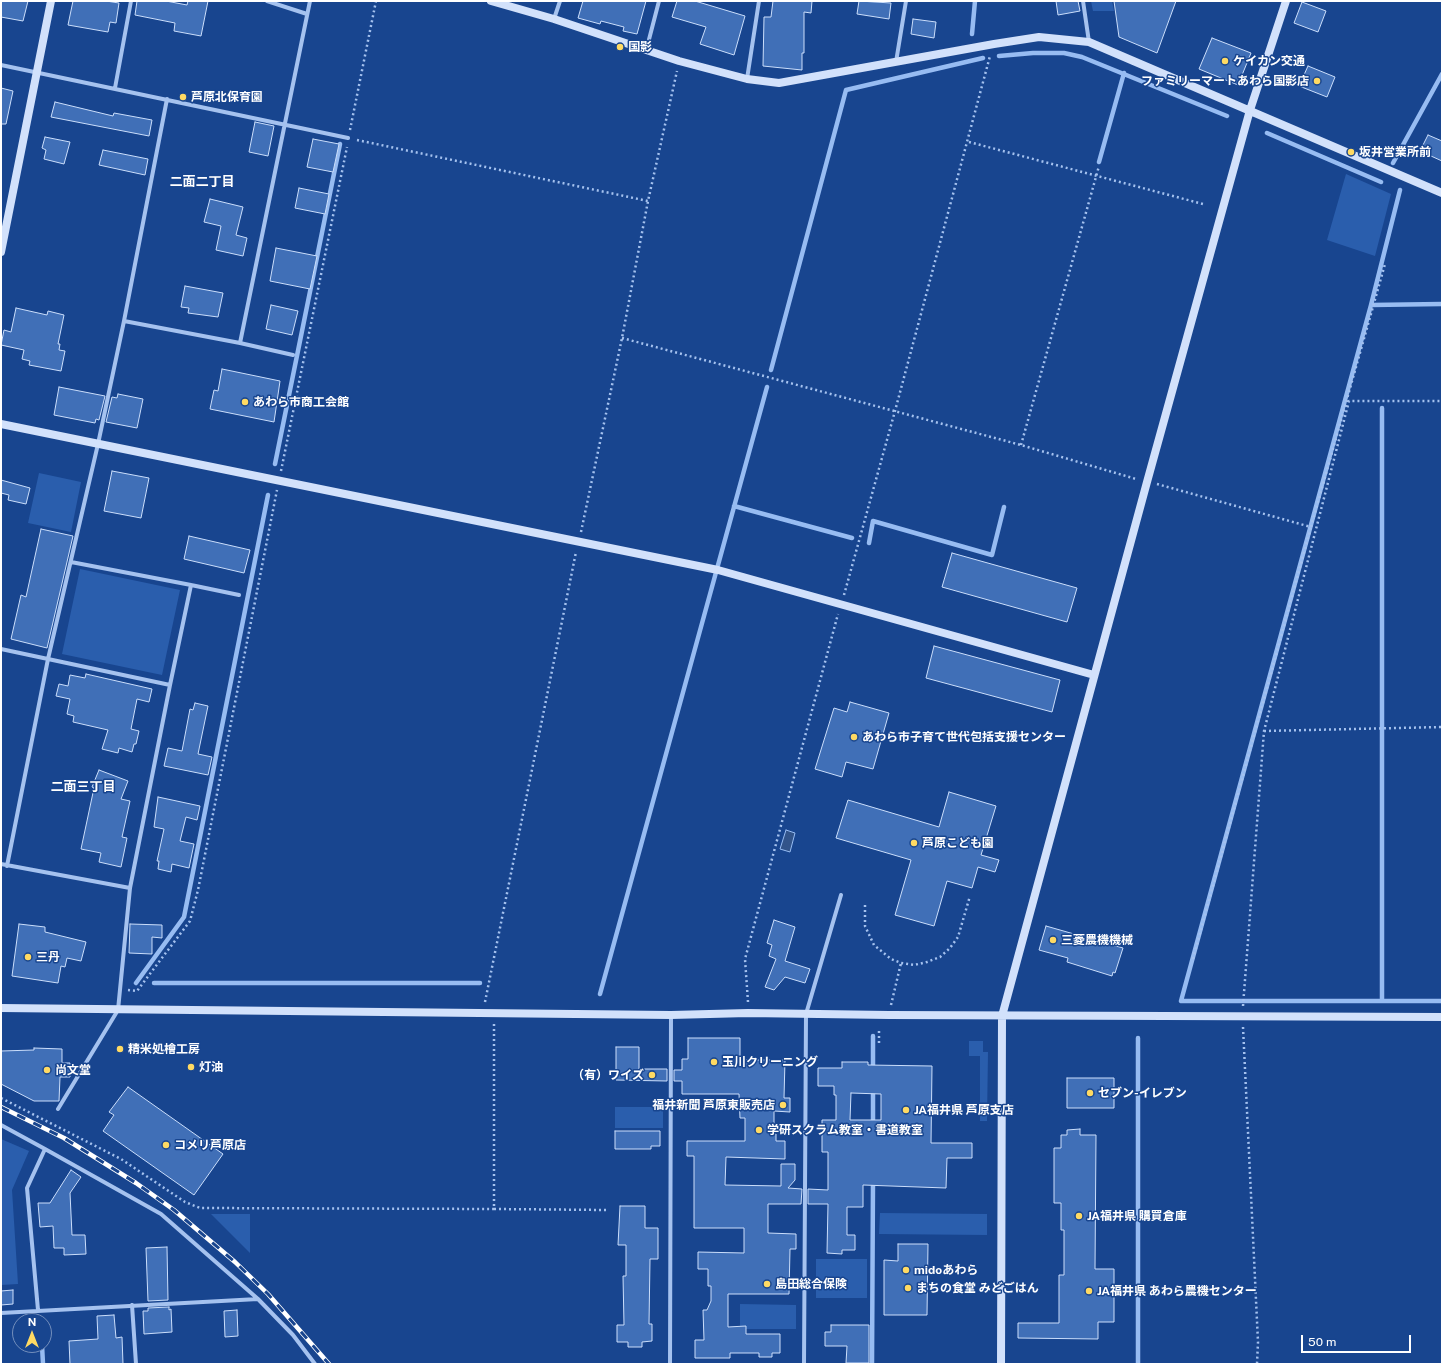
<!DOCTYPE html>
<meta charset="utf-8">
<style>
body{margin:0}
#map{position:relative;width:1443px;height:1365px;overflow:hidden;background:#18458f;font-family:"Public Sans",sans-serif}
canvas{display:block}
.frame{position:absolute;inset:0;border:2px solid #fff;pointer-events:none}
.north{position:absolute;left:12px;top:1313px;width:40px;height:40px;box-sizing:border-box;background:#18458f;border:1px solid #748fbc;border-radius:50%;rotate:0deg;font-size:11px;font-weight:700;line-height:16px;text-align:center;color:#fff}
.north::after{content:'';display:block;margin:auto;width:14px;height:18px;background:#ffda63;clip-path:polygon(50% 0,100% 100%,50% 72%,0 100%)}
.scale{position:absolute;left:1301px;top:1335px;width:110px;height:18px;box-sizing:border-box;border:2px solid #fff;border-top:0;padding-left:5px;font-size:12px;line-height:14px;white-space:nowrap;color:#fff;-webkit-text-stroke:3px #18458f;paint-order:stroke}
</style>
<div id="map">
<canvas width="1443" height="1365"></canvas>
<div class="frame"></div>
<div class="north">N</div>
<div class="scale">50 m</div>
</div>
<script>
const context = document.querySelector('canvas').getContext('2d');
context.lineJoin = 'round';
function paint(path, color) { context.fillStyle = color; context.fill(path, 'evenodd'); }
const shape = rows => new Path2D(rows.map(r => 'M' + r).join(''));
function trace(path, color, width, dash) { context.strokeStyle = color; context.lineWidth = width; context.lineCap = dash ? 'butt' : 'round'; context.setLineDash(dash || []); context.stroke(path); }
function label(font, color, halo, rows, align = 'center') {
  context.font = font + ' "Public Sans","Noto Sans JP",sans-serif'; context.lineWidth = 3; context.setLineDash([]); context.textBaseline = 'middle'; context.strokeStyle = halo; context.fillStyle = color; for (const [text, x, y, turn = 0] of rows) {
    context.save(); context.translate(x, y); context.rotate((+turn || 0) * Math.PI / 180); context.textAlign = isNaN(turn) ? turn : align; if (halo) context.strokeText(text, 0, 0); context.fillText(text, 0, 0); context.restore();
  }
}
const green = shape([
 [1091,1,1112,1,1114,11,1093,11],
 [1346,174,1391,194,1375,256,1327,240],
 [39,473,81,482,71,532,28,523],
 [80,569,180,590,162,675,62,654],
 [969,1041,983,1041,983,1052,988,1052,987,1121,980,1121,980,1056,969,1056],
 [615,1107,663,1107,663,1128,615,1128],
 [1,1139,29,1151,12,1190,18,1284,1,1285],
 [880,1213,987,1214,987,1235,879,1234],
 [211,1214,250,1214,250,1253],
 [816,1259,867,1259,867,1298,816,1298],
 [740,1304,796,1305,796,1329,740,1329]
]);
const water = shape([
 [786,830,795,833,790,852,780,849,786,830]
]);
const stream = shape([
 [972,34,975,1],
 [999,56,1033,53,1064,53,1082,57,1227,116],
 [1267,133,1381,182],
 [1099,162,1124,73],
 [1393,163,1442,74],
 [1400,190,1371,305,1442,304],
 [1371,305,1181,1001,1382,1001],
 [771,370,846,90,983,58],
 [1382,408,1382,1001,1442,1001],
 [275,464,340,144],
 [734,506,852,538],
 [869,543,873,521,992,555,1004,507],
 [136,983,184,917,268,495],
 [154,983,480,983],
 [600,994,767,387],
 [1138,1038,1138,1364],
 [873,1070,873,1036],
 [873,1124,873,1088],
 [40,1320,40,1321],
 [42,1345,43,1364],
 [872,1364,873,1180]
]);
const building = shape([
 [1,1,28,1,23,21,1,17,1,1],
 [73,1,106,1,119,3,116,23,110,22,108,32,68,25,73,1],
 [137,1,166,1,187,5,188,1,208,1,201,36,174,31,175,23,135,15,137,1],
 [583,1,646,1,637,34,623,31,624,27,601,21,600,24,578,18,583,1],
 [677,1,695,1,745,16,734,55,700,44,706,27,672,17,677,1],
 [773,1,812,1,811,13,804,12,804,53,802,53,802,70,763,66,764,17,771,17,773,1],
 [859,1,891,3,889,19,857,14,859,1],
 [1056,1,1078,1,1080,11,1058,15,1056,1],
 [1114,1,1176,1,1157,53,1119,37,1114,1],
 [1302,2,1326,11,1318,32,1294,23,1302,2],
 [913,19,936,22,934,38,911,34,913,19],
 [1212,38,1251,53,1238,85,1199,69,1212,38],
 [1308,66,1335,77,1327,97,1299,86,1308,66],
 [1,88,13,91,6,124,1,124,1,88],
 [55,102,113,116,114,113,152,120,149,136,51,117,55,102],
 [255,122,274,126,268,156,249,152,255,122],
 [1428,135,1442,141,1442,161,1420,151,1428,135],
 [45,137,70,142,64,164,44,159,46,150,42,148,45,137],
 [313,139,339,144,333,172,307,167,313,139],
 [103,150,148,159,145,175,99,165,103,150],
 [299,188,329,194,325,214,295,208,299,188],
 [210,199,243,207,236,235,247,238,243,256,216,250,221,226,204,222,210,199],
 [276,248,317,256,310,289,270,281,276,248],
 [185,286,223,293,218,317,188,313,189,308,181,307,185,286],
 [271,305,298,311,292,335,266,329,271,305],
 [16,308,47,315,48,311,64,315,58,344,60,344,59,350,65,351,61,371,29,365,30,361,22,359,24,350,1,345,4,330,11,332,16,308],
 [222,369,280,381,274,422,210,409,214,390,218,391,222,369],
 [59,387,105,396,99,420,96,419,95,423,54,415,59,387],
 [118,394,143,399,137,428,106,422,112,397,117,398,118,394],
 [112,471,149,478,141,518,104,511,112,471],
 [1,480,30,488,26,504,8,500,9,495,1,493,1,480],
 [41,529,73,536,47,648,11,639,21,595,26,597,41,529],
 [189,536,250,550,244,573,184,559,189,536],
 [952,553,1077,588,1067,622,942,587,952,553],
 [934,646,1060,680,1052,712,926,678,934,646],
 [86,674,152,689,149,702,137,699,131,729,139,731,136,744,134,744,132,752,119,748,118,753,102,749,108,730,73,722,74,716,67,714,70,699,56,696,59,684,68,686,70,675,85,678,86,674],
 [850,702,889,713,873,769,846,762,842,777,815,769,834,708,847,712,850,702],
 [195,703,208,706,198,754,212,757,208,775,164,766,168,748,182,751,190,709,193,710,195,703],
 [99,770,128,781,121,799,130,801,122,837,127,838,121,867,99,862,101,853,81,849,94,788,92,787,99,770],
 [949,792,996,806,981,855,999,860,995,872,978,867,972,888,947,881,934,926,895,915,911,860,836,838,848,800,939,827,949,792],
 [158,797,200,806,197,820,186,817,180,841,194,844,189,868,172,864,171,872,158,869,159,861,157,861,164,829,154,827,158,797],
 [774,920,795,927,785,961,810,969,805,983,785,977,774,990,765,987,776,959,769,956,772,945,767,943,774,920],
 [19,924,45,927,45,932,86,942,81,961,67,958,65,967,61,966,58,983,12,976,19,924],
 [130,924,162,925,162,938,152,937,152,954,129,953,130,924],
 [1046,926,1123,948,1115,973,1113,972,1112,976,1067,962,1068,958,1039,950,1046,926],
 [688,1038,740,1038,740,1060,785,1060,784,1098,790,1098,790,1112,774,1111,774,1134,776,1134,776,1141,785,1141,785,1159,726,1157,725,1185,781,1186,781,1164,795,1164,795,1180,788,1188,802,1189,801,1204,768,1204,768,1233,796,1234,796,1249,790,1249,789,1294,728,1294,728,1327,746,1326,746,1334,780,1334,780,1353,772,1353,772,1357,759,1357,759,1353,730,1353,730,1358,695,1358,695,1340,704,1340,703,1310,707,1310,711,1301,711,1286,708,1286,708,1269,698,1269,698,1252,744,1253,744,1228,694,1228,694,1156,687,1156,687,1141,745,1141,745,1118,740,1118,739,1094,682,1094,682,1081,674,1081,674,1070,682,1070,682,1059,688,1059,688,1038],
 [616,1047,639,1047,639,1069,667,1069,667,1081,616,1080,616,1047],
 [34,1048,62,1049,62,1063,70,1063,70,1077,60,1077,59,1101,34,1101,1,1084,1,1051,34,1050,34,1048],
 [842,1062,868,1062,868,1065,932,1066,931,1143,972,1143,972,1158,947,1158,946,1188,863,1185,863,1207,847,1207,847,1235,855,1235,855,1250,842,1250,842,1254,827,1253,828,1204,808,1204,808,1189,828,1190,828,1152,822,1152,822,1120,836,1120,836,1095,834,1095,834,1086,818,1086,818,1068,842,1068,842,1062],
 [851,1093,881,1094,881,1120,850,1120,851,1093],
 [1067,1078,1114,1078,1114,1108,1067,1108,1067,1078],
 [128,1087,223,1154,194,1195,103,1131,114,1115,109,1112,128,1087],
 [1080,1129,1080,1135,1096,1135,1095,1269,1114,1269,1114,1322,1098,1322,1098,1339,1018,1338,1018,1323,1059,1323,1059,1275,1064,1275,1064,1230,1061,1230,1061,1203,1054,1203,1054,1148,1061,1148,1061,1135,1067,1135,1067,1130,1080,1129],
 [615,1131,660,1131,660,1146,651,1146,651,1149,615,1149,615,1131],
 [71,1170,81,1177,70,1193,72,1235,85,1235,86,1254,64,1255,64,1248,54,1248,53,1226,40,1227,38,1203,50,1203,71,1170],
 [620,1206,645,1206,645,1228,658,1228,658,1259,650,1259,649,1324,652,1324,652,1341,642,1342,642,1347,628,1347,628,1342,617,1342,617,1325,624,1325,623,1276,626,1276,626,1245,618,1245,620,1206],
 [898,1244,928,1244,927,1315,884,1315,884,1260,898,1261,898,1244],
 [167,1247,168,1300,148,1301,146,1248,167,1247],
 [13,1290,13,1304,1,1305,1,1291,13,1290],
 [169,1307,169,1310,171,1309,172,1332,144,1334,143,1311,148,1311,148,1308,169,1307],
 [237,1310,238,1336,225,1337,224,1311,237,1310],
 [114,1315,116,1338,122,1337,123,1364,70,1364,69,1341,98,1339,97,1316,114,1315],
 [831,1325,869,1325,869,1363,846,1363,847,1346,825,1346,825,1332,831,1332,831,1325]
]);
const path = shape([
 [350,130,376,1],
 [357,140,648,201],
 [969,142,1203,204],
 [622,338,1021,445,1136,479],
 [1021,445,1099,166],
 [281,471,347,147],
 [1157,484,1311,527,1385,264],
 [581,532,622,338,648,201,677,71],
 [844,595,895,411,990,56],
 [1264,731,1442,727],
 [865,905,865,926,874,945,891,959,901,963,914,965,927,962,940,957,950,948,958,937,970,896],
 [1193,959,1311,527],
 [128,990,137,991,190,921,198,890,277,490],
 [485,1002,576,552],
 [748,1002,745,959,838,614],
 [891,1005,901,963],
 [1243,1006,1264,731,1349,401,1442,401],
 [1243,1027,1258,1342,1257,1364],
 [879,1031,879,1043],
 [1,1098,121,1159,185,1202,200,1208,494,1209,494,1023],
 [494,1209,607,1210]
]);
const street = shape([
 [267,1,307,14],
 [1083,1,1089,42],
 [554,19,560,1],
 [646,51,659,1],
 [896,62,906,1],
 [1,65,348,138],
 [747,79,759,1],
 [115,88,131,1],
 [124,321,240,343,310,1],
 [240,343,293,355],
 [191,585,239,595],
 [1,649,170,685,191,585,71,562],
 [1,864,130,888],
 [7,866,48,659,98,444,124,321,167,99],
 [58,1109,118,1010,130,888,170,685],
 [1,1125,45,1149],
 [258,1299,293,1335,315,1364],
 [132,1305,136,1364],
 [1,1313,258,1299,161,1214,45,1149,27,1188,38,1310],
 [670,1364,671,1015],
 [804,1364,806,1014,841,895]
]);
const secondary = shape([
 [491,1,554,19,679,61,747,79,779,83,994,44,1039,37,1089,42,1442,193],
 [1,252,51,1],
 [1,424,718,570,1094,675],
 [1,1008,671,1015,748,1013,889,1015,1442,1017],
 [1001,1364,1002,1016,1147,482,1250,110,1286,1]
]);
const rail = shape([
 [1,1107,64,1138,136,1183,174,1210,235,1262,268,1294,329,1364]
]);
const markers = [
 [620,47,4,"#ffda63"],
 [1225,61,4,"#ffda63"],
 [1317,81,4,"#ffda63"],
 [183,97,4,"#ffda63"],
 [1351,152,4,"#ffda63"],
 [245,402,4,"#ffda63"],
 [854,737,4,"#ffda63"],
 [914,843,4,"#ffda63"],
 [1053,940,4,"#ffda63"],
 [28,957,4,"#ffda63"],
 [120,1049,4,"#ffda63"],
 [714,1062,4,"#ffda63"],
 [191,1067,4,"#ffda63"],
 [47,1070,4,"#ffda63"],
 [652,1075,4,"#ffda63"],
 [1090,1093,4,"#ffda63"],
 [783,1105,4,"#ffda63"],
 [906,1110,4,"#ffda63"],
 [759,1130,4,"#ffda63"],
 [166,1145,4,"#ffda63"],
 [1079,1216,4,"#ffda63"],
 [906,1270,4,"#ffda63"],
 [767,1284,4,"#ffda63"],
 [908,1288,4,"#ffda63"],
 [1089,1291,4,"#ffda63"]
];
const poiNames = [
 ["国影",628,47],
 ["ケイカン交通",1233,61],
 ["ファミリーマートあわら国影店",1309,81,"right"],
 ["芦原北保育園",191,97],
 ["坂井営業所前",1359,152],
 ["あわら市商工会館",253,402],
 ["あわら市子育て世代包括支援センター",862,737],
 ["芦原こども園",922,843],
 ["三菱農機機械",1061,940],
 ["三丹",36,957],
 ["精米処檜工房",128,1049],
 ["玉川クリーニング",722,1062],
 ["灯油",199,1067],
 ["尚文堂",55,1070],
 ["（有）ワイズ",644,1075,"right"],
 ["セブン-イレブン",1098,1093],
 ["福井新聞 芦原東販売店",775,1105,"right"],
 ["JA福井県 芦原支店",914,1110],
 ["学研スクラム教室・書道教室",767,1130],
 ["コメリ芦原店",174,1145],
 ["JA福井県 購買倉庫",1087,1216],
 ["midoあわら",914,1270],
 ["島田総合保険",775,1284],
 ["まちの食堂 みどごはん",916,1288],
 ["JA福井県 あわら農機センター",1097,1291]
];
const neighbourhoodNames = [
 ["二面二丁目",202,182],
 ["二面三丁目",83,787]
];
paint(green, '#2a5ead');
paint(water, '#32548a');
trace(water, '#97bcf2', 1);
trace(stream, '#97bcf2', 4.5);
paint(building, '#406fb7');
trace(building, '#cbdefb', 1);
trace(path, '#a5c2ef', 2.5, [2, 3]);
trace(street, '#a5c2ef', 4);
trace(secondary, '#d2e1fb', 8);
trace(rail, '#fff', 4.5);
trace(rail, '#18458f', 3, [9]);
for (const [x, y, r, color] of markers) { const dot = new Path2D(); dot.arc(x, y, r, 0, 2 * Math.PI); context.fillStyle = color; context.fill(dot); trace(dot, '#18458f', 1.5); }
label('bold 12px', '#fff', '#18458f', poiNames, 'left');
label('bold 13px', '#fff', '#18458f', neighbourhoodNames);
</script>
